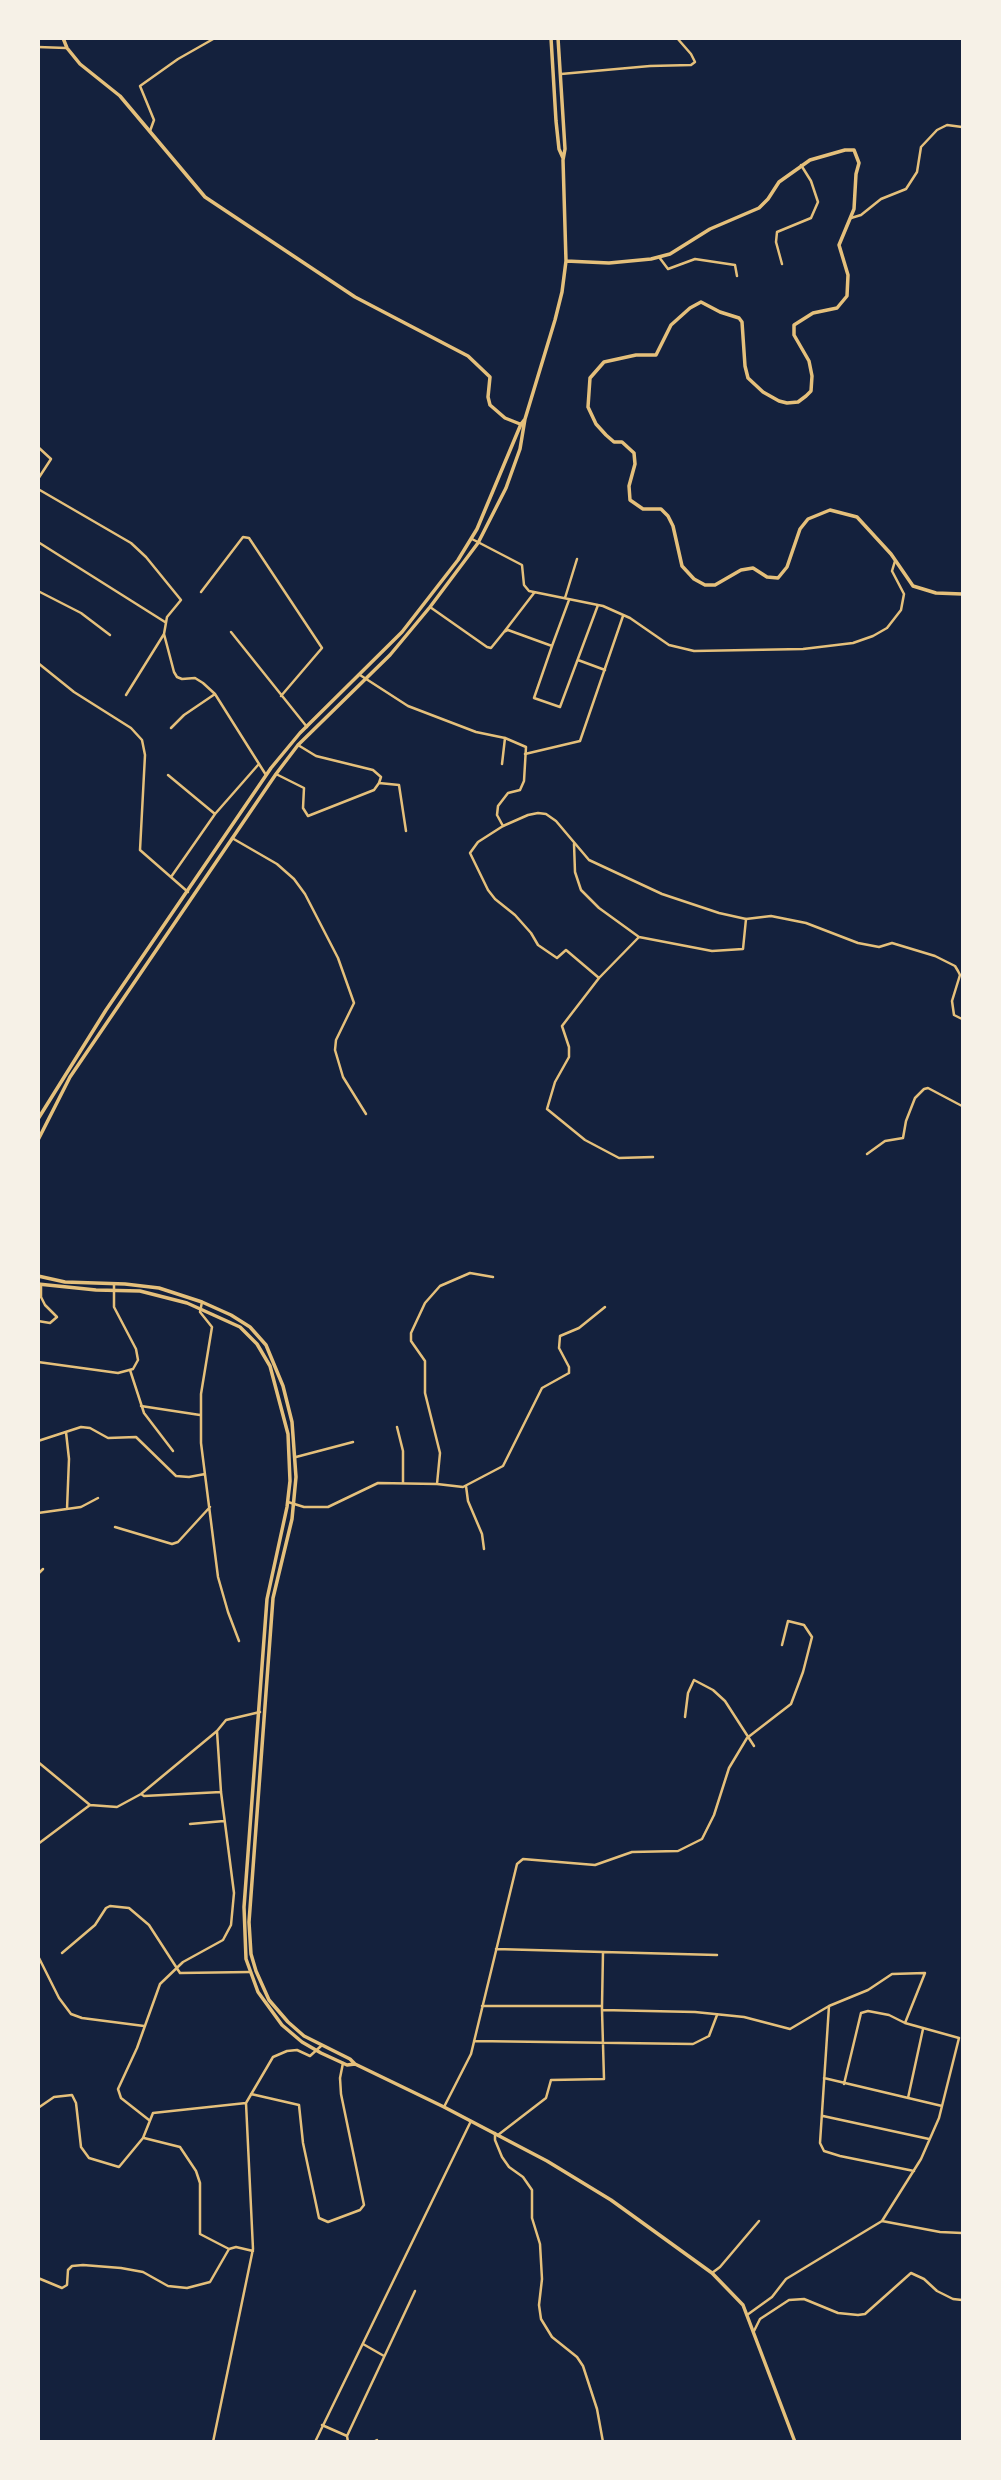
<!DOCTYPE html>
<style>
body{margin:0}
#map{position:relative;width:1001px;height:2480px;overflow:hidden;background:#14213d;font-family:"Titillium Web",sans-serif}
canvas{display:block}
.frame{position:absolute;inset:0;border:40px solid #f6f1e7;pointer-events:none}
</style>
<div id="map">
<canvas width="1001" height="2480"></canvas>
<div class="frame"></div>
</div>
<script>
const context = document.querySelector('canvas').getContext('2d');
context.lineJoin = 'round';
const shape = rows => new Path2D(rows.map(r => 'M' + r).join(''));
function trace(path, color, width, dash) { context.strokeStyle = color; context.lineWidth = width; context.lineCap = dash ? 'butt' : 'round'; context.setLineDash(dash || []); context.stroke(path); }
const minor = shape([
 [38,47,66,48],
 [561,74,650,66,691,65,695,62,691,54,677,38],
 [150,131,154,120,140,86,178,59,215,38],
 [851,218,861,215,881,199,906,189,917,172,921,147,937,130,947,125,962,127],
 [659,257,668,269,695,259,735,265,737,276],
 [782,264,776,242,777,232,811,218,818,202,811,181,801,165],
 [38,447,51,459,38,479],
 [38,489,131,543,146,557,181,600,167,617,164,634,174,672,177,677,182,679,195,678,203,683,215,694,266,775],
 [472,539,522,565,524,585,529,591,603,606,630,618,669,645,694,651,803,649,853,643,873,636,887,628,901,610,904,594,892,571,895,561],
 [38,542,165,622],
 [38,591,81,613,110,635],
 [201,592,243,537,249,538,322,648,281,696],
 [565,598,577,559],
 [430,607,487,647,491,648,504,632,508,630,552,646,534,698,560,707,598,605],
 [231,632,307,727],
 [504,632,534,593],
 [552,646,569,600],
 [578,660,605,670],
 [38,663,74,692,131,728,142,740,145,755,140,850,188,892],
 [126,695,164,634],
 [171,728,184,715,215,694],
 [525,754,580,741,623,616],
 [502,764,505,738],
 [276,774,304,788,303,808,308,816,374,790,379,783,381,777,373,770,316,756,298,745],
 [168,775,215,814,171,877],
 [379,783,399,785,406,831],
 [215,814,258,765],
 [503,826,478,842,470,853,488,890,495,899,515,915,531,933,538,945,557,958,566,950,599,978],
 [232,838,277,864,294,879,305,894,338,958,354,1003,336,1040,335,1050,343,1077,366,1114],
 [574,844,575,872,581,890,599,908,639,937,712,951,743,949,746,919],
 [639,937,599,978,562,1026,569,1047,569,1057,555,1082,547,1109,585,1140,619,1158,653,1157],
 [867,1154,885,1141,903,1138,906,1121,915,1098,924,1089,928,1088,962,1106],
 [202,1302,200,1312,212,1327,201,1394,201,1443,218,1577,228,1612,239,1641],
 [38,1321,50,1323,57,1317,45,1305,41,1297,41,1285],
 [38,1362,118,1373,133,1369,138,1360,136,1349,114,1307,114,1284],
 [130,1370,144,1413,173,1451],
 [141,1406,200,1415],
 [397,1427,403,1451,403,1482],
 [66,1432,69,1459,67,1509],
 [38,1441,81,1427,90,1428,108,1438,136,1437,176,1476,189,1477,205,1474],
 [296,1457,353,1442],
 [437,1484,440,1453,425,1393,425,1361,411,1341,411,1333,425,1303,440,1286,470,1273,493,1277],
 [466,1486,468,1501,482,1534,484,1549],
 [288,1502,304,1507,328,1507,378,1483,437,1484,463,1487,503,1466,542,1388,569,1373,569,1367,559,1348,560,1336,579,1328,605,1307],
 [38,1513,81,1507,98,1498],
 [115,1527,172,1544,178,1542,210,1507],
 [38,1574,43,1569],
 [685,1717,688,1693,694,1680,713,1690,725,1701,754,1746],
 [38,1762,90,1805,117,1807,141,1794,217,1731,226,1720,260,1712],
 [141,1794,144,1796,221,1792],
 [190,1824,224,1821],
 [38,1844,90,1805],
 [496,1949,603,1952,602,2006],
 [603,1952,717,1955],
 [62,1953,95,1925,106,1908,110,1906,129,1908,149,1925,180,1973,250,1972],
 [38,1956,59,1998,71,2014,82,2018,144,2026],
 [482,2006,602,2006,602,2010,695,2012,744,2017,790,2029,829,2006,868,1990,892,1974,925,1973,905,2023,959,2038,939,2118,921,2159,882,2221,786,2279,772,2297,747,2315],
 [829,2006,820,2143,824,2151,840,2156,914,2171],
 [474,2041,693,2044,709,2036,717,2015],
 [824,2078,942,2106],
 [844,2084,861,2013,868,2011,889,2015,905,2023],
 [251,2094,299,2105,303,2143,319,2218,328,2222,360,2210,364,2205,341,2094,340,2078,343,2063],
 [908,2098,923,2029],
 [444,2107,471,2054,517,1864,523,1859,595,1865,632,1852,678,1851,702,1839,714,1815,729,1768,747,1738,791,1704,803,1672,812,1637,804,1625,788,1621,782,1645],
 [38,2108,54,2097,72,2095,76,2103,81,2147,89,2158,119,2167,143,2138,153,2113,246,2103],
 [823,2116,929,2139],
 [149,2120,121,2098,118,2089,137,2048,160,1984,183,1962,223,1940,231,1925,234,1893,221,1792,217,1731],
 [495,2133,495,2140,502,2157,509,2167,523,2177,532,2190,532,2218,540,2244,542,2279,539,2305,541,2319,552,2337,577,2357,583,2366,597,2409,603,2442],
 [498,2135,546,2098,551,2080,604,2079,602,2010],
 [144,2138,180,2147,196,2171,200,2183,200,2234,229,2249],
 [882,2221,940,2232,962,2233],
 [712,2273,720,2267,759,2221],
 [38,2278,62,2288,67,2285,68,2270,72,2266,83,2265,121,2268,143,2272,168,2286,187,2288,210,2282,229,2249,236,2247,253,2251],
 [754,2331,760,2319,789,2300,804,2299,838,2313,858,2315,865,2314,911,2273,924,2279,937,2291,953,2299,962,2300],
 [363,2344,384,2356],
 [322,2425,347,2436],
 [213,2442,253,2249,246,2103,273,2057,287,2051,297,2050,310,2056,321,2046],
 [348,2442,347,2436,415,2291],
 [373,2442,377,2440]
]);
const tertiary = shape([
 [360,675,408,706,476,732,505,738,526,747,524,781,520,790,508,793,498,806,497,815,503,826,528,815,538,813,546,814,556,821,589,860,662,894,719,913,746,919,771,916,806,923,858,943,879,947,892,943,935,956,955,966,958,971,960,975,952,1001,954,1015,962,1019],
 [315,2442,471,2121]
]);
const secondary = shape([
 [63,38,67,48,80,64,120,96,205,197,355,297,468,356,490,377,488,397,490,405,505,418,520,424],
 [551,38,556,121,559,149,563,158],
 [566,261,609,263,651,259,670,254,710,229,759,208,768,199,779,182,810,160,845,150,854,150,859,163,856,174,854,209,839,245,848,275,847,296,837,308,813,313,794,325,794,335,809,361,812,376,811,391,806,396,798,402,787,403,779,401,763,392,748,378,745,366,742,322,739,318,720,312,701,302,690,308,671,325,656,355,636,355,604,362,590,378,588,407,596,424,606,435,614,442,622,442,634,453,635,464,629,486,630,500,643,509,661,509,668,516,673,526,682,566,694,579,705,585,715,585,741,570,753,568,767,577,778,578,787,567,800,529,808,519,830,510,857,517,891,554,913,586,936,593,962,594],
 [38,1119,106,1010,271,768,300,733,402,632,458,560,477,529,521,424,525,419],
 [38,1140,70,1077,276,774,298,745,390,655,430,607,478,543,506,488,520,449,525,419,555,320,562,292,566,261,563,160,565,149,558,38],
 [38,1276,65,1282,125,1284,159,1288,202,1302,231,1315,250,1327,266,1345,283,1386,292,1422,296,1477,292,1519,273,1598,249,1922,251,1954,256,1971,269,2000,288,2022,304,2036,350,2059,355,2064,444,2107,547,2161,611,2200,712,2273,743,2305,795,2442],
 [38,1284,96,1290,140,1291,187,1303,240,1327,257,1344,270,1366,288,1434,290,1481,287,1507,267,1599,244,1907,246,1959,258,1992,282,2025,302,2042,321,2053,347,2065,355,2064]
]);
trace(minor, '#e5c07b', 2.5);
trace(tertiary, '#e5c07b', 2.5);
trace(secondary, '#e5c07b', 3.5);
</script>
